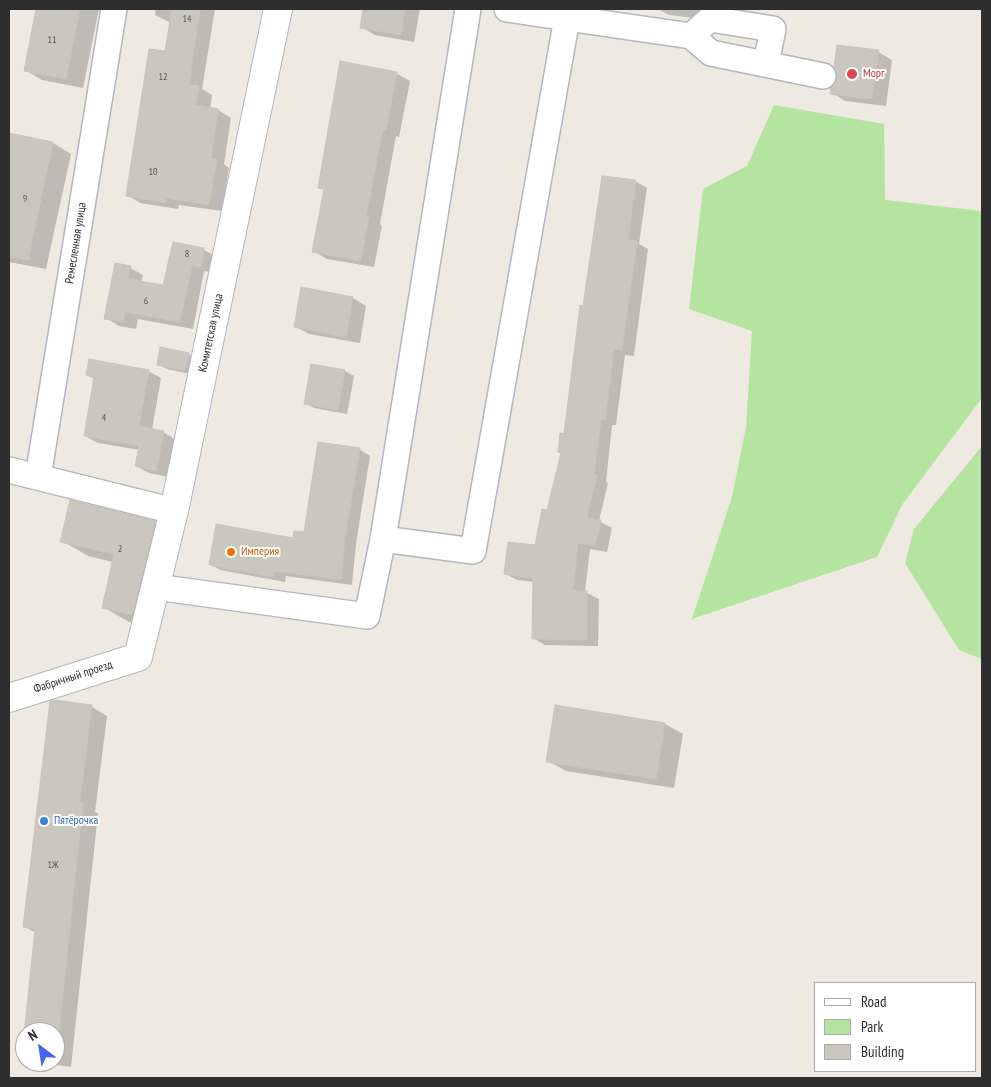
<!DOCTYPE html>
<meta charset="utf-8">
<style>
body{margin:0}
#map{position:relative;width:991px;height:1087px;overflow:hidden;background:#eee9e1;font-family:"PT Sans Narrow",sans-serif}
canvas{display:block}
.frame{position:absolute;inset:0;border:10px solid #2e2e2e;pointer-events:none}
.legend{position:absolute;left:814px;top:982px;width:162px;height:90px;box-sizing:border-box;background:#fff;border:1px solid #ababab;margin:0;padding:6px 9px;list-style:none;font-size:15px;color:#2e2e2e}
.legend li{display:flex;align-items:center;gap:10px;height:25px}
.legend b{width:25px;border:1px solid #ababab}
.north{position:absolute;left:15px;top:1022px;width:50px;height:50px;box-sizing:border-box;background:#fff;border:1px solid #ababab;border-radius:50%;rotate:329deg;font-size:14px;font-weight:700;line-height:20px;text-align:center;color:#2e2e2e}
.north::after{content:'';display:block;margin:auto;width:18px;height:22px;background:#4864f5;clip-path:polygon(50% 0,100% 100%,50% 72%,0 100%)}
</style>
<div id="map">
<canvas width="991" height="1087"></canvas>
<div class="frame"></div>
<ul class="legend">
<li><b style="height:6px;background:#fff"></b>Road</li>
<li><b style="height:14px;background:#b5e3a0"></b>Park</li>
<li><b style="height:14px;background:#cac7bf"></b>Building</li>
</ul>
<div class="north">N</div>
</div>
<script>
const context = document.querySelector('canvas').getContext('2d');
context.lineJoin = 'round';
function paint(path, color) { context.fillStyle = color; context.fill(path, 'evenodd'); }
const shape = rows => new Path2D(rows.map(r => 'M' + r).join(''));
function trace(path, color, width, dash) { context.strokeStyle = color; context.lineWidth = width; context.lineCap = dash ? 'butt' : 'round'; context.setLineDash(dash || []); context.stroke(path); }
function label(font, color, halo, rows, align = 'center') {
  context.font = font + ' "PT Sans Narrow",sans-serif'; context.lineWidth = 4; context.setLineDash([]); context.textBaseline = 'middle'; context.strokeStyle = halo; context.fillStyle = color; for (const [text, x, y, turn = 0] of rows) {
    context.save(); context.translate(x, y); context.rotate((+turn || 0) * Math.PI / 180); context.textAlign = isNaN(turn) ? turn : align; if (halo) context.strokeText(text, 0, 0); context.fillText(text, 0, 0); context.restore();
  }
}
const green = shape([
 [774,105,884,124,885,200,982,211,982,398,902,505,877,557,692,619,732,497,746,427,752,331,689,309,703,189,747,166],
 [982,446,982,659,959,650,905,563,914,529]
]);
const shadow = shape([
 [37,9,99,9,83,88,42,80,25,70],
 [156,9,215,9,202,89,212,95,210,109,218,110,231,118,224,164,229,168,222,211,179,205,178,209,140,203,127,195,166,53,171,23,155,15],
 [364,9,420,9,414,42,375,35,361,27],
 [658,9,713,9,711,20,669,15],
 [878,52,892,60,886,106,845,101,832,93],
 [396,73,410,81,399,137,396,136,380,224,382,226,374,267,327,259,313,251,325,191,319,188],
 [9,134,53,143,71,154,46,269,9,262],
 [635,181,647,188,639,244,648,249,634,356,625,355,616,425,612,425,606,482,608,483,599,521,612,528,607,552,590,549,585,592,599,599,598,646,545,645,533,638,534,582,517,580,506,574,536,547,548,511,566,435,584,307],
 [174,244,204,250,217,257,214,273,204,271,193,329,138,319,136,329,119,326,106,318,130,268,143,275,141,283,164,287],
 [302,289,353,298,366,306,360,343,309,334,295,326],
 [188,354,197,359,194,375,167,369,158,364],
 [148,371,161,378,152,430,163,432,176,440,168,477,149,473,136,466,140,450,98,443,85,436,95,379,87,375],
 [345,371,354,376,347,414,314,408,305,403],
 [359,449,370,456,356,544,352,585,286,576,285,582,220,570,210,564,294,539,305,533],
 [154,522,180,537,158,629,129,622,103,607,113,562,88,556,62,541],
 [56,701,92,707,107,716,95,812,98,813,71,1067,36,1062,55,1062,55,1032,26,1032,36,933,25,927],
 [665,724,683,734,674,788,566,771,548,761]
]);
const building = shape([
 [36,9,80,9,66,79,24,71,36,9],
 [172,9,200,9,189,85,199,86,196,105,218,109,211,158,217,159,209,205,166,198,165,203,126,196,149,49,165,51,172,9],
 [363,9,405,9,401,35,360,28,363,9],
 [837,45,879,50,872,99,830,94,831,87,837,78,834,67,837,45],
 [340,61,397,72,386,130,383,129,366,216,369,216,361,261,312,252,324,189,318,188,340,61],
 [9,133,53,142,28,260,9,256,9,133],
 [602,176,636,180,628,240,637,241,622,350,614,349,605,420,601,419,594,475,597,475,587,518,601,520,595,546,578,543,573,591,587,591,587,640,532,639,533,578,504,574,508,542,535,545,542,509,547,510,561,453,558,452,560,433,564,434,580,305,583,306,602,176],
 [173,242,204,248,201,267,192,265,180,322,125,312,123,322,104,319,115,263,131,266,128,279,163,285,173,242],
 [301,287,353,297,346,337,294,327,301,287],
 [160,347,189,353,185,370,157,365,160,347],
 [89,359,149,370,139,426,164,431,156,471,135,466,139,446,84,436,94,377,86,375,89,359],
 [311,364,345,370,338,410,304,404,311,364],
 [318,442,360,448,345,537,341,580,275,571,274,577,209,565,216,524,293,538,294,531,304,532,318,442],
 [70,500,155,521,132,615,102,608,114,554,60,542,70,500],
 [55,700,92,705,80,803,83,803,56,1059,55,1032,25,1032,25,1055,22,1055,35,929,23,927,50,701,55,700],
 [555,705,665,723,656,779,546,762,555,705]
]);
const street = shape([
 [567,18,691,36,711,53,823,76],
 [691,36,710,19,773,29,766,64],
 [9,470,174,511],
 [38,477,114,9],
 [383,539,473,551,567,18,507,9],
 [156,587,367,616,383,539,468,9]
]);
const secondary = shape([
 [9,698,138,657,174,511,278,9]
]);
const markers = [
 [852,74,6,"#e0444e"],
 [231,552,5,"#e8710a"],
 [44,821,5,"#3f7fe0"]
];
const numberNames = [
 ["14",187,19],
 ["11",52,40],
 ["12",163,77],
 ["10",153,172],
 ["9",25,199],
 ["8",187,254],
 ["6",146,301],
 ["4",104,418],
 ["2",120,549],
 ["1Ж",53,865]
];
const healthNames = [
 ["Морг",863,74]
];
const streetNames = [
 ["Ремесленная улица",76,243,-81],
 ["Комитетская улица",211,333,-78],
 ["Фабричный проезд",73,677,-18]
];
const foodNames = [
 ["Империя",241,552]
];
const shopNames = [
 ["Пятёрочка",54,821]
];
paint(green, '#b5e3a0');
paint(shadow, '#0003');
paint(building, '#cac7bf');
trace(building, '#cac5ba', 1);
trace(street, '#b4b7c0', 28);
trace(secondary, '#b4b7c0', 30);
trace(street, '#fff', 25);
trace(secondary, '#fff', 28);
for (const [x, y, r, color] of markers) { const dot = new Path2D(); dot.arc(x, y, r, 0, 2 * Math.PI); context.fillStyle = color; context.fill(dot); trace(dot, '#fff', 2); }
label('10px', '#555452', null, numberNames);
label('12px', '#be3a42', '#fff', healthNames, 'left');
label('12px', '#2e2e2e', '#fff', streetNames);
label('12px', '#c56008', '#fff', foodNames, 'left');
label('12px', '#366cbe', '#fff', shopNames, 'left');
</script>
